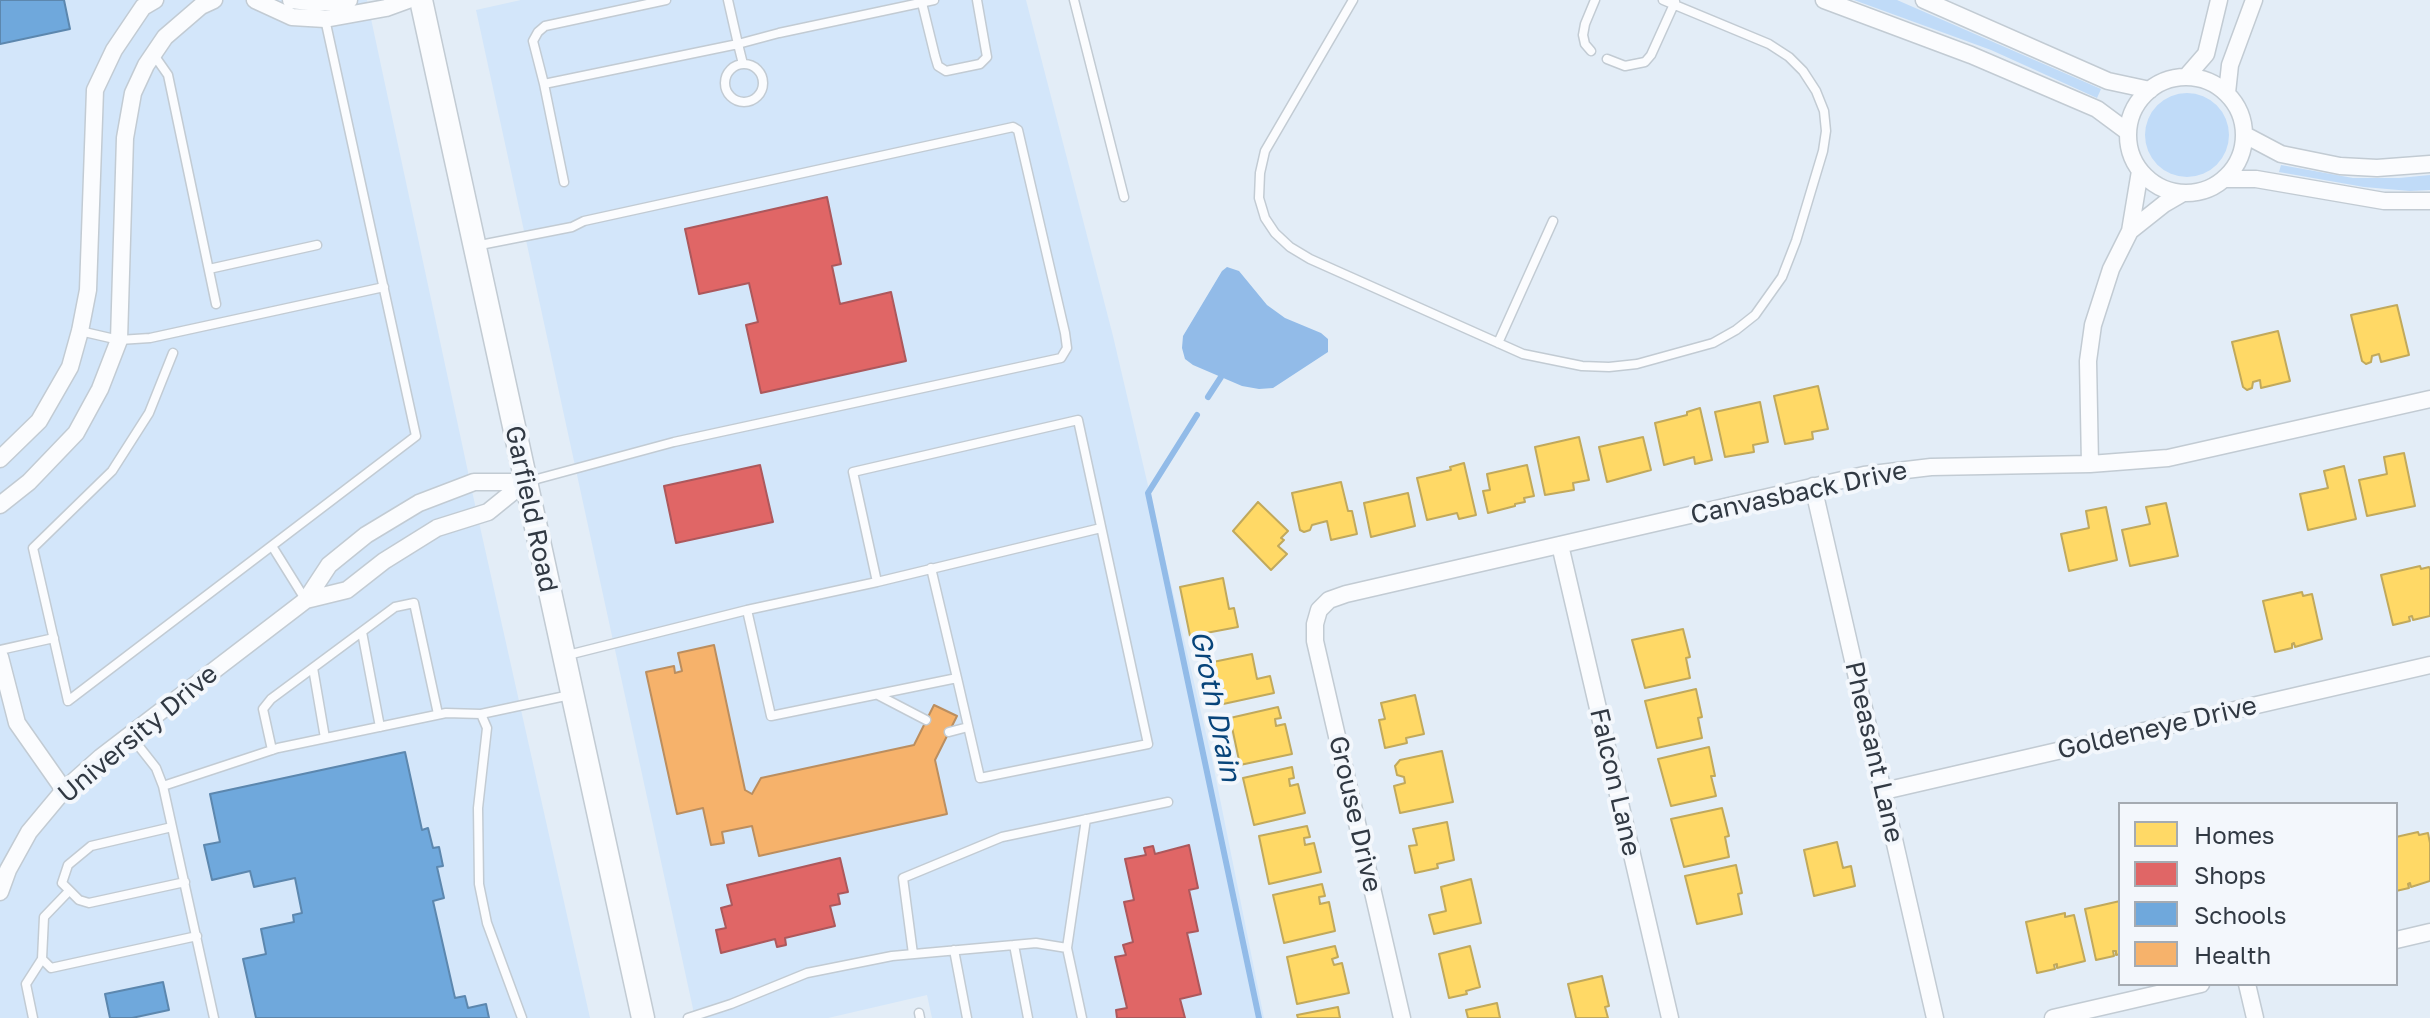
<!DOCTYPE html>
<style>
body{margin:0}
#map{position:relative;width:2430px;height:1018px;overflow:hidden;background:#e3edf7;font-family:"Golos Text",sans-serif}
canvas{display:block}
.legend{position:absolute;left:2118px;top:802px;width:280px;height:184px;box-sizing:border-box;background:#f3f7fc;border:2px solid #a5abb2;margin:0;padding:10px 14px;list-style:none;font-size:24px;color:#313943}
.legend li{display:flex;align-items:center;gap:16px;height:40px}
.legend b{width:40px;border:2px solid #a5abb2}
</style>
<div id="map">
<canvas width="2430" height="1018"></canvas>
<ul class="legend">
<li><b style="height:22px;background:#ffd966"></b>Homes</li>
<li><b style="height:22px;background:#e06666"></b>Shops</li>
<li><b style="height:22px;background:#6fa8dc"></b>Schools</li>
<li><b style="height:22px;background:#f6b26b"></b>Health</li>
</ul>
</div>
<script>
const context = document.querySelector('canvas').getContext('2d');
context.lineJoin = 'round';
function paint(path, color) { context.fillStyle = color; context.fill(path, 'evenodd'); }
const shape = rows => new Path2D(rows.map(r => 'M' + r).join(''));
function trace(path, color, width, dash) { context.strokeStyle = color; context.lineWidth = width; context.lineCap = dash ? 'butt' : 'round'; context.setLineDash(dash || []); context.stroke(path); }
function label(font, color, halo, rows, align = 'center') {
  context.font = font + ' "Golos Text",sans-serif'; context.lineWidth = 8; context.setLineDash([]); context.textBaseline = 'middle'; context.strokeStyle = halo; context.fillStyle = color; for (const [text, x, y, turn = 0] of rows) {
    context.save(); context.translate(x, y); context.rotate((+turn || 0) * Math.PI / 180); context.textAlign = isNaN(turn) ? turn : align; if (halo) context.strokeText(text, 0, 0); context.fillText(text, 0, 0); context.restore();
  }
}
const built = shape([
 [0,0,367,0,474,500,590,1018,0,1018],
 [521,0,1026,0,1113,336,1212,759,1264,1018,932,1018,927,995,828,1018,695,1018,476,10]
]);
const green = shape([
 [1854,0,1897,0,2101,89,2097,98,1991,50],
 '2145 135a42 42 0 1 1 84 0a42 42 0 1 1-84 0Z',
 [2281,165,2353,178,2399,178,2430,175,2430,190,2410,191,2364,187,2279,172]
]);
const water = shape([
 [1227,267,1239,271,1267,305,1285,318,1321,333,1328,339,1328,352,1273,388,1259,389,1242,386,1193,365,1185,359,1182,348,1183,336,1222,271]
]);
const homes = shape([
 [2397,305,2409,355,2381,362,2379,354,2372,356,2371,362,2366,364,2362,361,2351,315,2397,305],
 [2278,331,2290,381,2261,388,2260,380,2253,382,2252,388,2247,390,2243,387,2232,342,2278,331],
 [1818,386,1828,429,1812,432,1813,439,1785,444,1774,396,1818,386],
 [1760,402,1768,442,1753,445,1754,452,1725,457,1715,412,1760,402],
 [1700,408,1712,460,1695,464,1694,457,1664,465,1655,423,1687,415,1687,412,1700,408],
 [1579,437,1589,480,1573,483,1574,490,1545,495,1535,447,1579,437],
 [1643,437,1651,470,1607,482,1599,447,1643,437],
 [2404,453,2415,506,2367,516,2359,480,2387,474,2384,457,2404,453],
 [1464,463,1476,515,1459,519,1457,513,1427,520,1417,478,1451,470,1450,467,1464,463],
 [1527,465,1534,496,1524,498,1525,502,1515,504,1515,506,1488,513,1483,491,1490,490,1487,474,1527,465],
 [2344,466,2356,519,2308,530,2300,494,2328,488,2324,471,2344,466],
 [1341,482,1348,511,1352,511,1357,534,1331,540,1327,521,1312,525,1310,530,1304,532,1300,530,1292,493,1341,482],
 [1408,493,1415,526,1371,537,1364,503,1408,493],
 [1258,502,1288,531,1281,538,1284,540,1278,546,1287,554,1271,570,1233,531,1258,502],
 [2166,503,2178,556,2130,566,2122,530,2150,524,2146,507,2166,503],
 [2106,507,2117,560,2069,571,2061,534,2089,528,2086,511,2106,507],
 [2420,566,2421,569,2429,567,2430,569,2430,616,2413,620,2412,616,2409,617,2410,621,2393,625,2381,575,2420,566],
 [1223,578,1229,609,1234,608,1238,627,1190,636,1180,587,1223,578],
 [2302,592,2303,596,2312,594,2322,639,2295,647,2294,643,2292,644,2292,648,2275,652,2263,601,2302,592],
 [1683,629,1690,657,1686,658,1690,678,1645,688,1632,640,1683,629],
 [1252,654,1257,679,1270,676,1274,693,1214,706,1210,688,1218,686,1213,662,1252,654],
 [1696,689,1702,717,1698,718,1702,738,1657,748,1645,701,1696,689],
 [1415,695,1424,734,1406,738,1407,743,1385,748,1379,720,1385,719,1381,703,1415,695],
 [1278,707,1281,718,1275,719,1276,726,1285,724,1292,754,1240,765,1230,718,1278,707],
 [1709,747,1715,776,1711,776,1716,796,1671,806,1658,759,1709,747],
 [1442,751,1453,802,1400,813,1394,786,1405,783,1404,777,1397,775,1395,766,1400,760,1442,751],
 [1292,767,1294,778,1289,779,1290,786,1298,784,1305,813,1254,825,1243,778,1292,767],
 [1722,808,1729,836,1725,837,1729,857,1684,867,1671,819,1722,808],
 [1447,822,1454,860,1437,864,1438,868,1415,873,1409,846,1417,845,1413,829,1447,822],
 [1307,826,1310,837,1304,838,1305,845,1314,843,1321,872,1269,884,1259,836,1307,826],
 [2418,832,2419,835,2428,833,2430,843,2430,881,2411,887,2410,883,2408,884,2409,888,2396,891,2396,837,2418,832],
 [1837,842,1843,868,1851,866,1855,886,1814,896,1804,850,1837,842],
 [1736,865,1742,893,1738,894,1742,914,1697,924,1685,876,1736,865],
 [1471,879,1481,923,1434,934,1429,915,1446,911,1441,887,1471,879],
 [1322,884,1325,896,1319,897,1320,904,1329,902,1335,931,1284,943,1273,895,1322,884],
 [2120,901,2120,954,2116,955,2116,951,2113,951,2114,956,2096,960,2085,909,2120,901],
 [2065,913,2065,917,2074,915,2085,961,2057,968,2057,964,2054,965,2055,969,2037,973,2026,922,2065,913],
 [1335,946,1338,957,1332,959,1334,965,1342,963,1349,993,1297,1004,1287,957,1335,946],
 [1470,946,1480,987,1466,991,1467,994,1449,998,1439,954,1470,946],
 [1602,976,1609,1006,1605,1007,1608,1018,1576,1018,1568,984,1602,976],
 [1497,1003,1500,1018,1468,1018,1466,1010,1497,1003],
 [1338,1007,1340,1018,1298,1018,1297,1015,1338,1007]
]);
const shops = shape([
 [827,197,841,264,832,266,840,304,891,292,906,361,761,393,746,325,758,322,749,283,699,294,685,229,827,197],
 [760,465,773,522,676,543,664,486,760,465],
 [1189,845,1198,888,1189,890,1198,931,1187,933,1201,994,1180,999,1185,1018,1117,1018,1116,1010,1127,1008,1115,957,1126,955,1123,945,1133,942,1124,902,1134,900,1125,859,1146,855,1144,848,1153,846,1155,854,1189,845],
 [840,858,848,892,838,894,840,904,830,906,835,926,785,938,786,945,777,947,775,939,721,953,716,930,726,928,721,908,732,905,727,885,840,858]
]);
const schools = shape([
 [0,0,64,0,70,29,0,44,0,0],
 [405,752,422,830,428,828,433,848,439,847,443,866,437,867,444,898,433,901,455,998,465,996,468,1008,486,1004,489,1018,256,1018,243,959,266,954,261,929,294,922,293,915,302,913,295,878,254,887,250,871,212,880,204,845,220,842,210,794,405,752],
 [163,982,169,1010,132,1018,110,1018,105,994,163,982]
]);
const health = shape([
 [714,645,745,790,752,794,761,778,914,745,934,705,957,716,935,760,947,814,759,856,752,826,722,832,724,843,711,845,703,808,677,814,646,672,674,666,675,673,682,671,678,653,714,645]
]);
const stream = shape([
 [1208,397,1221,377],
 [1197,415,1148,493,1259,1018]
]);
const lane = shape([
 [666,0,545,26,538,32,533,41,544,84,738,44,743,64],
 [728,0,738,44,779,33,934,0],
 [1074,0,1124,197],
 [1353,0,1265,151,1260,173,1259,198,1265,218,1275,233,1290,247,1310,259,1523,354,1582,366,1609,367,1637,364,1713,343,1736,330,1755,315,1782,277,1796,241,1823,151,1826,131,1824,111,1816,91,1803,71,1789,57,1769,44,1663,0],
 [922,3,935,56,938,66,946,71,980,64,987,57,977,0],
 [1591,51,1585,44,1583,35,1585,24,1595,0],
 [154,55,168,75,216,304],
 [1607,59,1625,66,1645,62,1651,55,1675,2],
 '725 83a19 19 0 1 1 38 0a19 19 0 1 1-38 0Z',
 [544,84,564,182],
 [475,246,572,227,584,221,1013,127,1018,130,1065,333,1067,348,1061,358,674,442,526,482],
 [209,269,317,245],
 [80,331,119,340,150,338,384,287],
 [1498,343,1553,221],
 [173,353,149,413,112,471,33,548,68,701,416,436,325,19],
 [272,546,305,599],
 [931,568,957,678],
 [877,582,1101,528],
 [362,632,380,727],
 [0,650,54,638],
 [564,656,747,610,877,582,853,472,1078,420,1148,744,980,778,957,678,771,716,747,610],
 [313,668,325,738],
 [878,695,926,720],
 [481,714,570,695],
 [949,732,968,727],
 [130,735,156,768,163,786,214,1018],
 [272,750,263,709,271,699,395,607,414,603,438,714],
 [163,786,278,748,446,713,481,714,487,728,478,808,479,884,487,923,522,1018],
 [172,827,91,846,68,865,62,883,79,900,89,903,185,882],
 [69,891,44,917,42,959,51,968,197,936],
 [1014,945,1028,1018],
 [1067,948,1086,819],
 [954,950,967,1018],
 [913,954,903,878,1002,837,1168,802],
 [919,1013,920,1018],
 [33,1018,26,984,42,959],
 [688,1018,731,1004,807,973,892,956,1036,943,1067,948,1082,1018]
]);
const street = shape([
 [255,0,292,17,325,19,386,8,408,0],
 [291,0,319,3,349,0],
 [1824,0,1971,55,2097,109,2128,132],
 [1924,0,2108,81,2150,90],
 [2186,77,2206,54,2219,0],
 '2128 135a58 58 0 1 1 116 0a58 58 0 1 1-116 0Z',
 [2227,93,2230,65,2254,0],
 [2245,135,2281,154,2340,166,2377,168,2430,164],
 [2225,179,2256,179,2384,201,2430,201],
 [2130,231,2164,204,2183,193],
 [0,459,39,421,70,367,80,331,88,290,95,90,114,50,143,7,155,0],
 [2090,464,2088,361,2093,325,2111,269,2130,231,2140,171],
 [1813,486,1935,1018],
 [0,505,29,482,76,433,100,389,119,340,125,138,133,93,146,65,165,37,201,6,214,0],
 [1560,545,1670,1018],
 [306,600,347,590,384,561,437,528,488,512,525,482],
 [0,657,17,723,64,790],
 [1884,791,2430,665],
 [0,892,8,870,29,832,64,790,101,757,306,600,329,565,366,535,419,503,474,482,525,482],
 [2396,940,2430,932],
 [2247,984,2255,1018],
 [1402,1018,1315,641,1315,624,1319,610,1329,600,1346,594,1864,475,1931,467,2090,464,2168,458,2430,399],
 [2053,1018,2201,984]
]);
const secondary = shape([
 [421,0,643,1018]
]);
const streetNames = [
 ["Canvasback Drive",1799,493,-12],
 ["Garfield Road",531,509,78],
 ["Goldeneye Drive",2157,728,-13],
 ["University Drive",138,734,-40],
 ["Pheasant Lane",1874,752,77],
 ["Falcon Lane",1615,782,77],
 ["Grouse Drive",1355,814,77]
];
const waterNames = [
 ["Groth Drain",1215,706,78]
];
paint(built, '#d3e6fa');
paint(green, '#c0dbf8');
paint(water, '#92bbe8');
paint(homes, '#ffd966');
trace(homes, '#c1a95c', 2);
paint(shops, '#e06666');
trace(shops, '#ac585c', 2);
paint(schools, '#6fa8dc');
trace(schools, '#5c87ae', 2);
paint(health, '#f6b26b');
trace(health, '#bb8e5f', 2);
trace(stream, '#92bbe8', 6);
trace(lane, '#c2cbd3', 11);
trace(street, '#c2cbd3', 19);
trace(secondary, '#c2cbd3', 25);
trace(lane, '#fbfcfe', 8);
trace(street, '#fbfcfe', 16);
trace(secondary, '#fbfcfe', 22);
label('26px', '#313943', '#f3f7fc', streetNames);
label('italic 28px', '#07447a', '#f3f7fc', waterNames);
</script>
